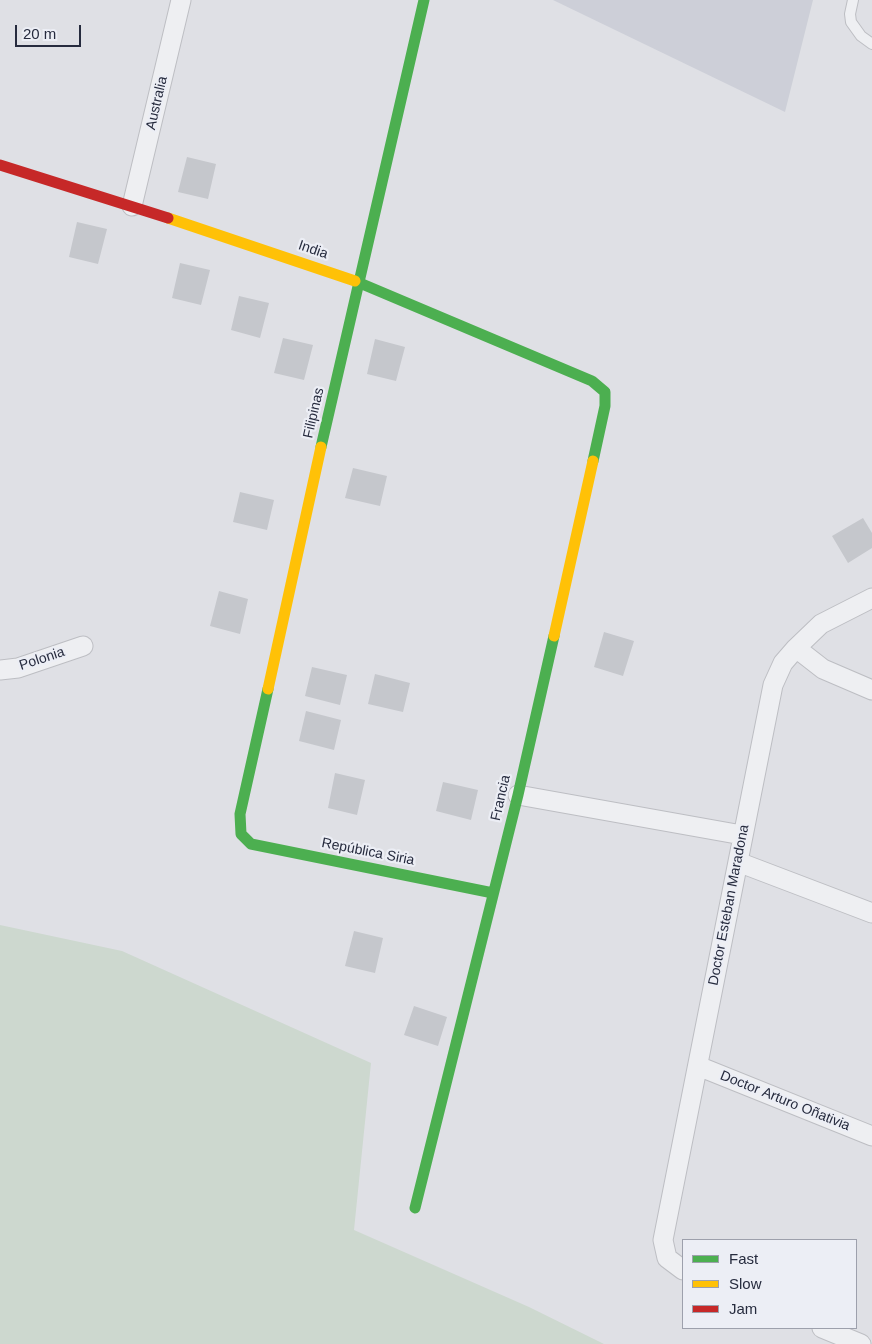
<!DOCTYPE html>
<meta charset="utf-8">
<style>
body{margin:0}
#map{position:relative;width:872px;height:1344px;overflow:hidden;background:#dfe0e5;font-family:Arial,sans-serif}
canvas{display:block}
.legend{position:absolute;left:682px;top:1239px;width:175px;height:90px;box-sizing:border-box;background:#eceef5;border:1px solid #9da0ac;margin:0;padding:6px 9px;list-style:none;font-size:15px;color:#262b3e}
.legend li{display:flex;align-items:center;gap:10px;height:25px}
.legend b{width:25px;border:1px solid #9da0ac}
.scale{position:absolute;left:15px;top:25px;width:66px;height:22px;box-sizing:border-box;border:2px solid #262b3e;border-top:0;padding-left:6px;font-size:15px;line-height:18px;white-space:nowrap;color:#262b3e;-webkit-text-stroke:4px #eceef5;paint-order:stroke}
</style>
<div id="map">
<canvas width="872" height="1344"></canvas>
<ul class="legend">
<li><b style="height:6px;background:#4caf50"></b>Fast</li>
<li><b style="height:6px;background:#ffc107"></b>Slow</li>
<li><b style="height:6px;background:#c62828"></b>Jam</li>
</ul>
<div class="scale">20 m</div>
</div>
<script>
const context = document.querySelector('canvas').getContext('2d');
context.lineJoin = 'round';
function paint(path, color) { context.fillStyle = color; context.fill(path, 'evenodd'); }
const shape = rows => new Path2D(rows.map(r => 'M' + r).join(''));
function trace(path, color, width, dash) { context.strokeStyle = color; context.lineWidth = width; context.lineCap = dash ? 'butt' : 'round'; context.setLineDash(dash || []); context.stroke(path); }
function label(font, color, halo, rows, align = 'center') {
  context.font = font + ' Arial,sans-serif'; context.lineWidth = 4.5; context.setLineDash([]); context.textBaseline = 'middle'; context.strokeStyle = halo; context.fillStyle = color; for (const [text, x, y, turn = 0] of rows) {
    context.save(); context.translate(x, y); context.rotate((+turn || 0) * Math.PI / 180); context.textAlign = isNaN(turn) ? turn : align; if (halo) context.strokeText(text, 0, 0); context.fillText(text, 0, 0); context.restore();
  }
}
const built = shape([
 [553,0,813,0,785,112]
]);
const green = shape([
 [0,925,122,951,371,1063,354,1230,529,1307,604,1344,0,1344]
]);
const building = shape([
 [187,157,216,164,208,199,178,192],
 [77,222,107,229,98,264,69,257],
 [180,263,210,270,201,305,172,298],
 [239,296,269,303,260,338,231,330],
 [283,338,313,345,304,380,274,373],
 [375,339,405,347,396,381,367,374],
 [353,468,387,476,380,506,345,498],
 [240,492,274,500,267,530,233,522],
 [863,518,872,533,872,548,848,563,832,536],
 [219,591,248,599,240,634,210,626],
 [604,632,634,641,623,676,594,667],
 [312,667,347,675,340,705,305,696],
 [375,674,410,683,403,712,368,704],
 [306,711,341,720,334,750,299,741],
 [335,773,365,780,357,815,328,808],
 [443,782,478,790,471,820,436,811],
 [354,931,383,938,375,973,345,966],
 [414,1006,447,1017,438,1046,404,1035]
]);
const lane = shape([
 [853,0,850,14,851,22,861,36,872,44]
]);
const street = shape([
 [132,206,181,0],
 [796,648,823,669,872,690],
 [0,670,18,668,83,646],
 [518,795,742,835],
 [738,862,872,913],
 [698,1066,872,1136],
 [683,1270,667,1258,663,1240,773,685,783,663,796,648,821,624,872,598],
 [822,1328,861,1344]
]);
const fast = shape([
 [355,281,592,381,605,392,605,406,593,461],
 [321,447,424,0],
 [268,689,240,814,241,834,251,844,493,893],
 [415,1208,518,795,554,636]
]);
const slow = shape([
 [168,218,355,281],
 [554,636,593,461],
 [268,689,321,447]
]);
const jam = shape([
 [0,165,168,218]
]);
const streetNames = [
 ["Australia",157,103,-77],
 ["India",313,250,19],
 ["Filipinas",314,413,-77],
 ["Polonia",42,659,-18],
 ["Francia",501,798,-77],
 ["República Siria",368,852,11],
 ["Doctor Esteban Maradona",729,905,-79],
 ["Doctor Arturo Oñativia",785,1101,22]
];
paint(built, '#cdcfd8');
paint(green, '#cdd8cf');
paint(building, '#c5c7cc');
trace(lane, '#bdbec3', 12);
trace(street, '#bdbec3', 21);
trace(lane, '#eeeff2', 10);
trace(street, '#eeeff2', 19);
trace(fast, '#4caf50', 11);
trace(slow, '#ffc107', 11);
trace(jam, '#c62828', 11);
label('14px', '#262b3e', '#eceef5', streetNames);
</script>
